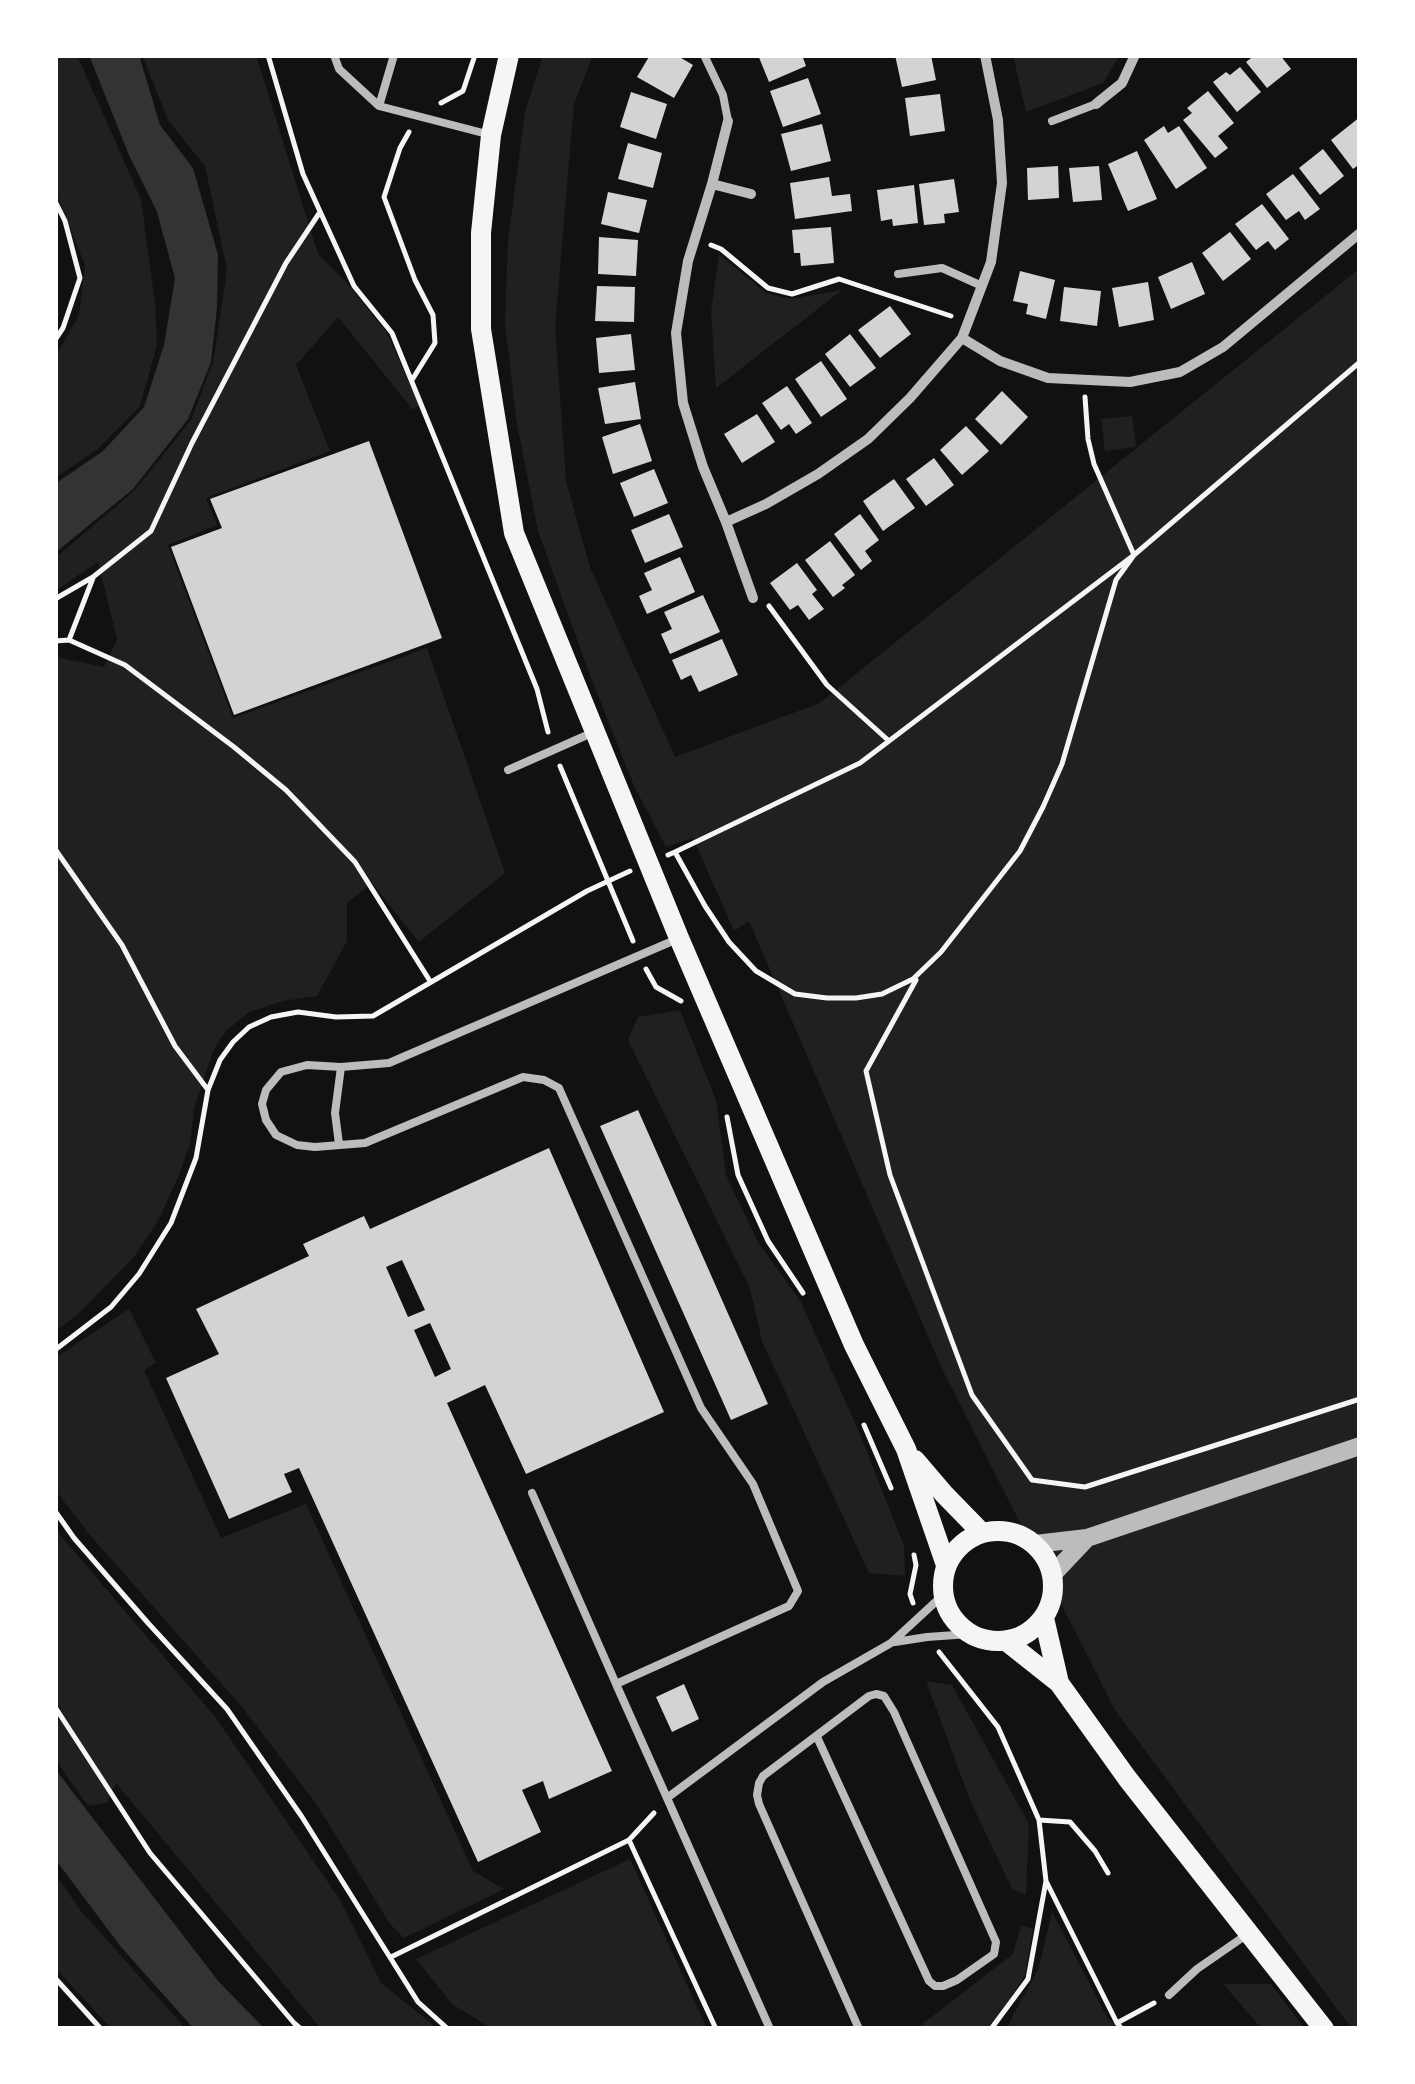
<!DOCTYPE html>
<style>
body{margin:0}
#map{position:relative;width:1415px;height:2084px;overflow:hidden;background:#111;font-family:Barlow,sans-serif}
canvas{display:block}
.frame{position:absolute;inset:0;border:58px solid #fff;pointer-events:none}
</style>
<div id="map">
<canvas width="1415" height="2084"></canvas>
<div class="frame"></div>
</div>
<script>
const context = document.querySelector('canvas').getContext('2d');
context.lineJoin = 'round';
function paint(path, color) { context.fillStyle = color; context.fill(path, 'evenodd'); }
const shape = rows => new Path2D(rows.map(r => 'M' + r).join(''));
function trace(path, color, width, dash) { context.strokeStyle = color; context.lineWidth = width; context.lineCap = dash ? 'butt' : 'round'; context.setLineDash(dash || []); context.stroke(path); }
const green = shape([
 [55,55,77,55,141,199,155,303,157,345,140,406,99,448,55,478,55,357,79,315,85,265,55,190],
 [142,55,256,55,318,254,345,281,387,333,419,405,413,410,338,317,296,365,330,451,206,498,217,525,168,545,233,718,427,648,505,873,419,942,372,883,347,903,347,941,317,996,283,1001,249,1012,225,1032,213,1051,194,1109,190,1144,178,1177,158,1221,134,1257,76,1316,55,1331,55,657,104,667,117,639,98,562,55,591,55,558,134,491,191,420,213,362,227,270,205,166,168,120],
 [543,55,593,55,574,104,555,328,566,481,590,567,675,757,820,703,1360,268,1360,2029,1352,2029,1115,1710,942,1369,749,921,734,931,693,838,666,847,634,786,588,670,538,531,516,419,505,322,508,241,525,112],
 [1013,55,1120,55,1103,83,1026,112],
 [719,254,766,293,791,299,842,290,716,388,711,312],
 [1132,416,1136,447,1105,451,1101,419],
 [680,1010,716,1100,726,1175,758,1242,801,1302,859,1432,904,1546,905,1576,869,1573,762,1341,750,1288,628,1040,638,1017],
 [129,1309,156,1363,144,1370,221,1538,306,1504,473,1871,504,1889,404,1938,390,1924,317,1805,242,1707,89,1534,56,1491,55,1358],
 [55,1529,216,1718,340,1900,381,1983,438,2029,321,2029,116,1783,107,1803,88,1806,55,1759],
 [926,1681,952,1685,1029,1824,1026,1895,1012,1889,970,1800],
 [630,1859,707,2029,493,2029,452,2004,416,1959],
 [55,1874,81,1911,186,2029,112,2029,55,1968],
 [1052,1912,1107,2017,1119,2029,1006,2029,1039,1967],
 [1021,1925,1033,1929,1025,1975,991,2029,916,2029,1013,1954],
 [1223,1984,1271,1984,1305,2029,1262,2029]
]);
const water = shape([
 [89,55,139,55,160,125,193,168,218,255,217,307,211,362,188,419,133,489,55,553,55,484,103,451,144,407,164,345,175,278,157,212,129,155],
 [55,1769,219,1982,265,2029,194,2029,121,1947,55,1859]
]);
const building = shape([
 [650,55,676,55,693,65,674,98,637,77],
 [758,55,802,55,806,66,769,82],
 [895,55,931,55,936,80,902,87],
 [1255,55,1280,55,1291,69,1267,88,1246,62],
 [1240,67,1261,92,1237,112,1213,82,1226,72,1230,75],
 [808,78,821,114,783,127,770,91],
 [1208,91,1234,123,1218,136,1228,148,1215,158,1183,120,1192,113,1187,108],
 [631,92,667,104,656,139,620,127],
 [940,94,945,131,910,136,905,98],
 [1360,117,1360,164,1353,169,1331,140],
 [822,124,831,161,791,171,781,134],
 [1164,126,1168,133,1179,126,1207,168,1176,189,1144,140],
 [628,143,662,153,653,188,618,179],
 [1323,149,1344,176,1320,195,1299,168],
 [1137,151,1157,199,1128,211,1108,164],
 [1058,166,1059,198,1028,200,1027,168],
 [1099,166,1102,200,1073,202,1069,168],
 [1293,174,1320,209,1305,220,1299,211,1286,220,1266,194],
 [829,177,832,196,850,194,852,211,795,219,790,183],
 [954,179,959,212,944,214,945,223,924,225,919,184],
 [914,185,918,223,893,226,892,219,881,221,877,190],
 [608,192,647,200,639,233,601,224],
 [1262,204,1289,239,1275,250,1268,241,1256,250,1235,224],
 [831,227,834,263,801,266,800,253,794,253,792,230],
 [1230,232,1251,259,1223,281,1202,253],
 [599,237,638,240,636,276,598,274],
 [1192,262,1205,294,1171,309,1158,277],
 [1020,271,1055,280,1046,319,1026,314,1028,304,1013,301],
 [1148,282,1154,320,1119,327,1112,288],
 [597,286,635,287,634,322,595,321],
 [1064,287,1101,291,1097,326,1060,321],
 [890,306,911,334,880,358,858,330],
 [631,334,635,370,599,373,596,338],
 [850,334,876,368,850,387,825,354],
 [821,361,847,399,821,417,795,379],
 [635,382,641,419,605,424,598,388],
 [787,386,812,423,796,434,789,424,781,430,762,403],
 [1002,391,1028,417,1001,445,975,419],
 [757,414,775,442,742,463,724,434],
 [640,424,652,461,613,474,602,437],
 [966,426,989,451,962,475,940,450],
 [369,441,442,638,234,715,171,547,222,528,210,499],
 [934,458,954,485,926,506,906,479],
 [654,469,668,503,634,517,620,483],
 [894,479,915,508,883,531,863,501],
 [669,514,683,547,645,563,631,530],
 [860,514,879,540,865,551,872,561,861,570,834,534],
 [830,541,855,575,842,585,845,588,833,597,805,560],
 [680,557,695,592,647,614,639,596,652,590,644,573],
 [797,563,817,590,812,594,824,609,809,620,798,605,790,610,770,583],
 [703,595,720,632,670,654,661,634,672,629,664,612],
 [722,639,738,675,699,692,691,675,681,680,672,660],
 [638,1110,768,1404,731,1420,600,1126],
 [549,1148,664,1412,526,1474,485,1385,447,1403,612,1771,549,1799,543,1781,522,1790,541,1832,478,1862,299,1468,284,1474,292,1492,229,1519,166,1378,219,1354,196,1309,309,1256,303,1244,364,1216,370,1229],
 [402,1260,425,1310,408,1317,386,1267],
 [430,1323,451,1369,435,1377,414,1330],
 [684,1684,699,1719,672,1732,656,1697]
]);
const path = shape([
 [268,55,303,174,354,286,392,333,537,689,548,732],
 [441,103,463,91,475,55],
 [409,132,400,148,384,197,415,280,433,315,435,343,412,380],
 [55,201,65,221,80,278,63,328,55,340],
 [711,245,721,249,768,288,792,294,839,279,951,316],
 [1085,397,1088,439,1094,464,1134,555],
 [55,599,93,577,151,531,192,443,286,263,320,212],
 [769,606,827,685,889,741],
 [69,640,93,578],
 [55,641,69,640,125,665,234,747,286,790,355,862,430,981],
 [560,766,633,941],
 [55,849,122,945,175,1046,208,1090],
 [675,852,860,763,1134,555,1360,362],
 [668,855,675,852,705,906,729,942,756,971,795,994,827,998,856,998,882,994,913,979,941,952,1020,851,1043,807,1062,764,1116,580,1134,555],
 [646,969,656,987,681,1001],
 [916,980,866,1071,890,1175,972,1395,1032,1480,1085,1487,1360,1399],
 [727,1117,738,1175,768,1241,803,1293],
 [55,1350,111,1307,139,1274,171,1223,196,1158,208,1090,220,1060,233,1042,249,1027,271,1017,298,1012,336,1017,373,1016,587,891,630,871],
 [864,1425,891,1488],
 [55,1511,74,1538,148,1623,227,1709,302,1817,418,2002,448,2029],
 [913,1603,910,1594,916,1565,914,1555],
 [939,1652,998,1727,1039,1820,1046,1881,1117,2023,1122,2029],
 [55,1707,150,1853,294,2023,301,2029],
 [1039,1820,1070,1822,1095,1851,1108,1873],
 [629,1840,716,2029],
 [391,1957,629,1840,654,1813],
 [55,1978,101,2029],
 [1117,2023,1154,2003],
 [991,2029,1028,1979,1046,1881]
]);
const service = shape([
 [334,55,339,69,379,106,487,134],
 [704,55,723,95,728,121],
 [379,106,394,55],
 [1052,121,1096,104],
 [898,274,942,268,982,286],
 [508,770,594,732],
 [339,1144,335,1113,341,1067],
 [532,1493,616,1684,789,1606,798,1591,753,1484,701,1408,559,1088,544,1080,523,1077,365,1143,315,1147,297,1145,276,1135,266,1120,262,1104,266,1090,281,1072,307,1065,341,1067,389,1063,675,940],
 [895,1642,927,1637,970,1634],
 [616,1684,667,1798],
 [817,1737,929,1981,935,1986,943,1986,957,1980,994,1954,996,1942,894,1712,884,1696,876,1694,869,1696,763,1776,759,1783,757,1795,759,1804,859,2029],
 [1169,1995,1197,1969,1249,1933],
 [770,2029,667,1798,823,1682,891,1643,943,1595]
]);
const minor = shape([
 [1096,104,1122,83,1135,55],
 [712,184,751,194],
 [962,338,1000,361,1048,378,1130,382,1180,372,1223,347,1360,233],
 [726,522,703,467,683,403,676,333,688,261,712,184,728,121],
 [753,598,726,522,766,504,818,474,868,439,910,398,962,338,991,262,1002,183,998,120,985,55]
]);
const tertiary = shape([
 [1035,1544,1087,1538,1360,1446],
 [1053,1574,1087,1538]
]);
const secondary = shape([
 [509,55,491,135,481,233,481,329,514,533,679,938,854,1345,906,1449,946,1565],
 [915,1460,944,1494,981,1532],
 '943 1586a55 55 0 1 1 110 0a55 55 0 1 1-110 0Z',
 [1044,1618,1059,1683],
 [1006,1641,1059,1683,1127,1778,1324,2029]
]);
paint(green, '#202020');
paint(water, '#333');
paint(building, '#d3d3d3');
trace(path, '#f5f5f5', 5);
trace(service, '#bcbcbc', 8);
trace(minor, '#bcbcbc', 10);
trace(tertiary, '#bcbcbc', 18);
trace(secondary, '#f5f5f5', 20);
</script>
